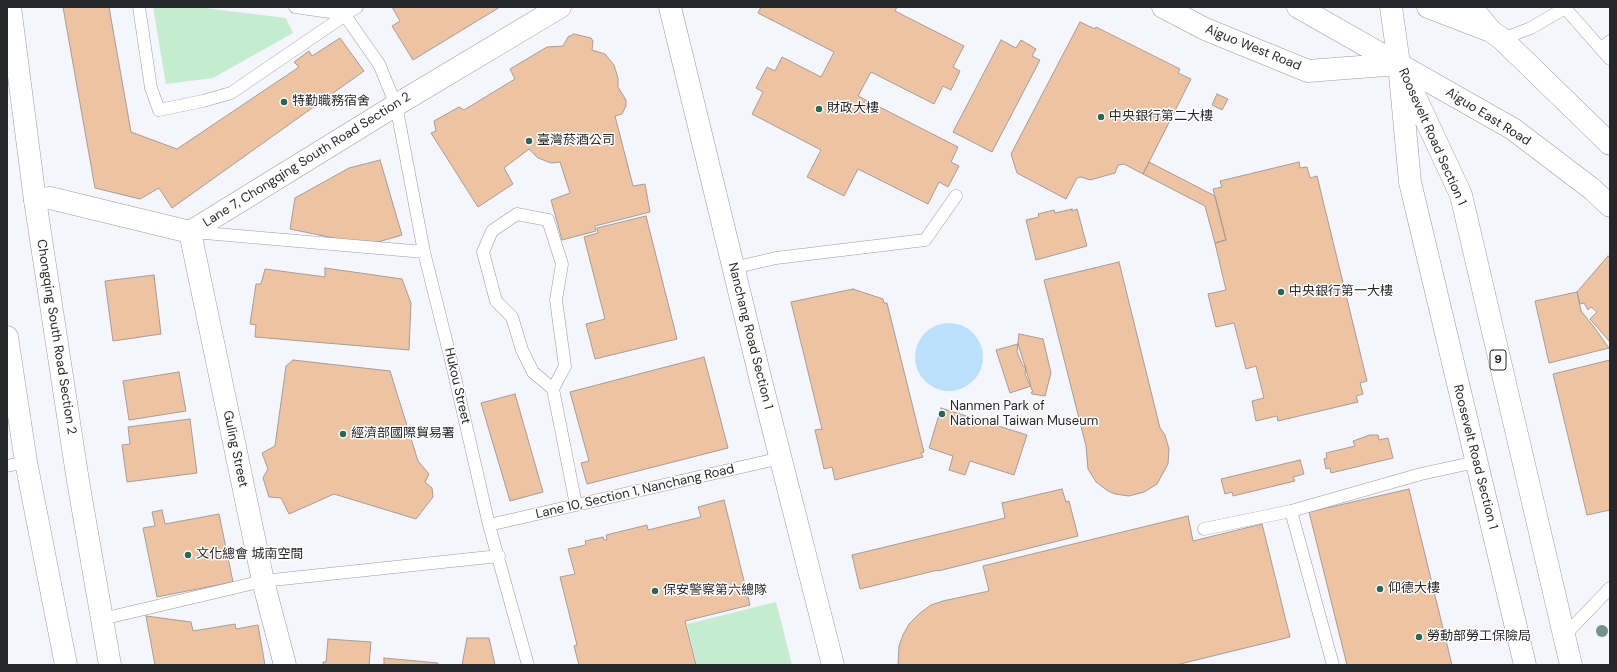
<!DOCTYPE html>
<meta charset="utf-8">
<style>
body{margin:0}
#map{position:relative;width:1617px;height:672px;overflow:hidden;background:#f5f6fd;font-family:"DM Sans",sans-serif}
canvas{display:block}
.frame{position:absolute;inset:0;border:8px solid #262729;pointer-events:none}
</style>
<div id="map">
<canvas width="1617" height="672"></canvas>
<div class="frame"></div>
</div>
<script>
const context = document.querySelector('canvas').getContext('2d');
context.lineJoin = 'round';
function paint(path, color) { context.fillStyle = color; context.fill(path, 'evenodd'); }
const shape = rows => new Path2D(rows.map(r => 'M' + r).join(''));
function trace(path, color, width, dash) { context.strokeStyle = color; context.lineWidth = width; context.lineCap = dash ? 'butt' : 'round'; context.setLineDash(dash || []); context.stroke(path); }
function label(font, color, halo, rows, align = 'center') {
  context.font = font + ' "DM Sans","Noto Sans TC",sans-serif'; context.lineWidth = 3; context.setLineDash([]); context.textBaseline = 'middle'; context.strokeStyle = halo; context.fillStyle = color; for (const [text, x, y, turn = 0] of rows) {
    context.save(); context.translate(x, y); context.rotate((+turn || 0) * Math.PI / 180); context.textAlign = isNaN(turn) ? turn : align; if (halo) context.strokeText(text, 0, 0); context.fillText(text, 0, 0); context.restore();
  }
}
const green = shape([
 [153,7,197,7,286,18,293,33,213,78,166,84],
 [776,602,792,665,697,665,687,624]
]);
const water = shape([
 '915 357a34 34 0 1 1 68 0a34 34 0 1 1-68 0Z'
]);
const building = shape([
 [63,7,109,7,131,132,177,149,299,67,294,62,309,51,312,56,340,38,364,71,172,208,159,188,140,199,95,188,63,7],
 [392,7,500,7,413,60,392,26,400,21,392,7],
 [761,7,897,7,895,11,964,46,953,67,960,71,951,90,943,86,934,104,871,72,858,96,958,147,951,162,959,166,948,187,939,182,928,204,858,169,844,196,807,177,821,150,752,114,763,92,756,88,767,67,775,71,782,57,821,77,834,52,758,13,761,7],
 [1080,22,1095,29,1096,27,1180,69,1178,73,1191,79,1143,174,1124,164,1118,165,1115,173,1090,180,1081,177,1077,178,1066,199,1017,173,1011,154,1080,22],
 [574,34,591,38,593,41,592,50,605,54,614,65,618,78,618,87,626,100,626,106,622,114,615,116,633,186,645,184,650,212,595,226,596,231,562,240,551,200,570,193,560,162,551,163,538,158,529,149,504,168,513,184,478,207,431,133,436,131,434,121,459,107,464,110,515,79,510,69,547,47,563,46,568,37,574,34],
 [1001,40,1016,48,1021,40,1036,49,1032,56,1040,60,992,152,953,132,1001,40],
 [1217,94,1228,99,1222,110,1212,105,1217,94],
 [380,160,402,235,368,245,290,229,295,198,349,168,380,160],
 [1149,162,1215,196,1226,240,1215,243,1205,206,1143,174,1149,162],
 [1299,162,1300,168,1307,167,1310,178,1317,176,1367,381,1360,383,1363,394,1356,396,1358,402,1278,421,1277,416,1256,421,1252,401,1264,398,1256,366,1246,369,1234,323,1216,327,1208,294,1226,290,1215,243,1226,240,1213,189,1222,187,1220,181,1299,162],
 [1072,209,1072,211,1077,209,1087,246,1036,260,1026,220,1039,217,1038,214,1054,210,1055,213,1072,209],
 [646,216,677,339,595,359,586,324,605,319,584,237,598,233,597,228,646,216],
 [1608,256,1610,258,1610,342,1590,319,1597,312,1591,307,1588,310,1584,303,1580,304,1577,292,1608,256],
 [1119,262,1160,428,1165,435,1169,449,1168,464,1157,484,1144,492,1129,496,1115,494,1108,491,1096,482,1088,469,1086,446,1044,280,1119,262],
 [325,268,402,279,411,303,409,350,255,337,256,325,250,324,256,284,261,284,265,269,325,277,325,268],
 [154,275,161,334,113,341,105,281,154,275],
 [853,289,883,299,884,303,887,303,924,452,921,453,923,457,835,480,832,467,824,469,815,430,822,429,791,302,853,289],
 [1577,292,1581,311,1594,327,1609,348,1549,363,1535,301,1577,292],
 [1019,334,1043,339,1051,373,1045,396,1032,394,1031,392,1033,392,1025,374,1026,367,1023,366,1017,352,1019,334],
 [1018,344,1031,386,1010,393,996,350,1018,344],
 [704,357,728,448,587,484,581,463,589,461,570,392,704,357],
 [293,360,390,371,418,461,429,474,425,482,432,488,433,497,416,519,334,494,289,514,281,498,269,497,263,478,268,469,262,453,275,446,286,366,293,360],
 [1610,360,1610,510,1587,515,1553,374,1610,360],
 [179,372,186,411,129,420,123,381,179,372],
 [515,394,543,492,510,501,481,403,515,394],
 [941,408,1027,435,1014,475,970,461,965,475,949,470,953,456,929,448,941,408],
 [190,419,197,473,127,482,122,445,130,444,128,427,190,419],
 [1370,435,1378,435,1379,440,1388,438,1393,458,1331,473,1330,468,1326,469,1324,459,1327,458,1326,453,1355,446,1353,441,1370,435],
 [1300,460,1304,474,1293,477,1295,481,1233,496,1232,492,1225,494,1221,479,1300,460],
 [1062,489,1066,502,1069,501,1078,536,938,571,938,570,860,589,852,555,1005,518,1002,503,1062,489],
 [1409,489,1452,665,1347,665,1309,512,1409,489],
 [724,500,750,605,685,621,696,665,579,665,574,646,577,645,560,577,575,574,568,549,586,545,585,541,603,537,604,540,607,540,606,535,647,525,648,530,701,517,698,507,724,500],
 [162,510,165,524,219,514,233,582,157,597,143,528,155,526,152,512,162,510],
 [1188,516,1193,541,1262,524,1290,637,1176,665,898,665,899,646,903,635,909,624,920,613,931,605,943,601,989,591,983,566,1188,516],
 [146,616,191,622,193,631,235,624,236,629,258,625,265,665,155,665,146,616],
 [467,638,489,638,495,665,462,665,467,638],
 [328,639,371,642,369,665,323,665,323,662,326,662,328,639],
 [384,658,438,663,438,665,384,665,384,658]
]);
const lane = shape([
 [139,7,151,88,159,110,203,101,231,93,357,7],
 [295,7,344,14,379,64,396,105,424,252,451,360,489,525,528,665],
 [1502,39,1531,28,1565,8,1610,59],
 [1601,49,1610,41],
 [193,232,424,252],
 [733,268,776,258,925,240,956,196],
 [553,389,533,372,522,350,512,317,496,301,483,252,492,231,517,214,548,220,562,264,556,300,565,366,553,389,576,505],
 [7,466,26,462],
 [489,525,781,458],
 [1204,529,1291,511],
 [102,619,263,581,499,556],
 [1564,636,1610,588],
 [1333,665,1291,511,1421,474,1476,462]
]);
const street = shape([
 [670,7,761,381,833,665],
 [35,200,50,198,190,232,396,105,560,7],
 [190,232,263,581,285,665]
]);
const secondary = shape([
 [10,7,35,200,78,481,110,665],
 [1163,7,1205,29,1308,71,1399,64],
 [1298,7,1513,129,1592,189,1610,206],
 [1428,7,1488,30],
 [1471,7,1491,31,1502,39,1610,144],
 [7,337,26,462,66,665]
]);
const primary = shape([
 [1391,7,1399,64,1410,182,1525,665],
 [1406,77,1461,195,1571,665]
]);
const trees = [
 [1602,631]
];
const markers = [
 [284,102,4,"#266857"],
 [819,109,4,"#266857"],
 [1101,117,4,"#266857"],
 [529,141,4,"#266857"],
 [1281,292,4,"#266857"],
 [942,414,4,"#266857"],
 [343,434,4,"#266857"],
 [188,555,4,"#266857"],
 [1380,589,4,"#266857"],
 [655,591,4,"#266857"],
 [1419,637,4,"#266857"]
];
const shields = [
 [1498,360,16]
];
const shieldNames = [
 ["9",1498,360]
];
const streetNames = [
 ["Aiguo West Road",1253,48,22],
 ["Aiguo East Road",1488,117,32],
 ["Roosevelt Road Section 1",1432,137,66],
 ["Lane 7, Chongqing South Road Section 2",307,160,-32],
 ["Nanchang Road Section 1",750,336,76],
 ["Chongqing South Road Section 2",56,337,81],
 ["Hukou Street",457,386,77],
 ["Guling Street",235,449,78],
 ["Roosevelt Road Section 1",1475,457,76],
 ["Lane 10, Section 1, Nanchang Road",635,492,-13]
];
const poiNames = [
 ["特勤職務宿舍",292,102],
 ["財政大樓",827,109],
 ["中央銀行第二大樓",1109,117],
 ["臺灣菸酒公司",537,141],
 ["中央銀行第一大樓",1289,292],
 ["Nanmen Park of",950,407],
 ["National Taiwan Museum",950,422],
 ["經濟部國際貿易署",351,434],
 ["文化總會 城南空間",196,555],
 ["仰德大樓",1388,589],
 ["保安警察第六總隊",663,591],
 ["勞動部勞工保險局",1427,637]
];
paint(green, '#c4ecce');
paint(water, '#bbe0fb');
paint(building, '#eec3a1');
trace(building, '#a39d98', 1);
trace(lane, '#9a9ba2', 13);
trace(street, '#9a9ba2', 23);
trace(secondary, '#9a9ba2', 23);
trace(primary, '#9a9ba2', 23);
trace(lane, '#fff', 12);
trace(street, '#fff', 22);
trace(secondary, '#fff', 22);
trace(primary, '#fff', 22);
context.fillStyle = '#749285';
for (const [x, y] of trees) { context.beginPath(); context.arc(x, y, 6, 0, 2 * Math.PI); context.fill(); }
for (const [x, y, r, color] of markers) { const dot = new Path2D(); dot.arc(x, y, r, 0, 2 * Math.PI); context.fillStyle = color; context.fill(dot); trace(dot, '#fff', 1.5); }
for (const [x, y, w] of shields) { const box = new Path2D(); box.roundRect(x - w / 2, y - 10, w, 20, 3); context.fillStyle = '#fff'; context.fill(box); trace(box, '#262729', 1); }
label('bold 12px', '#262729', null, shieldNames);
label('13px', '#262729', '#fff', streetNames);
label('13px', '#262729', '#fff', poiNames, 'left');
</script>
